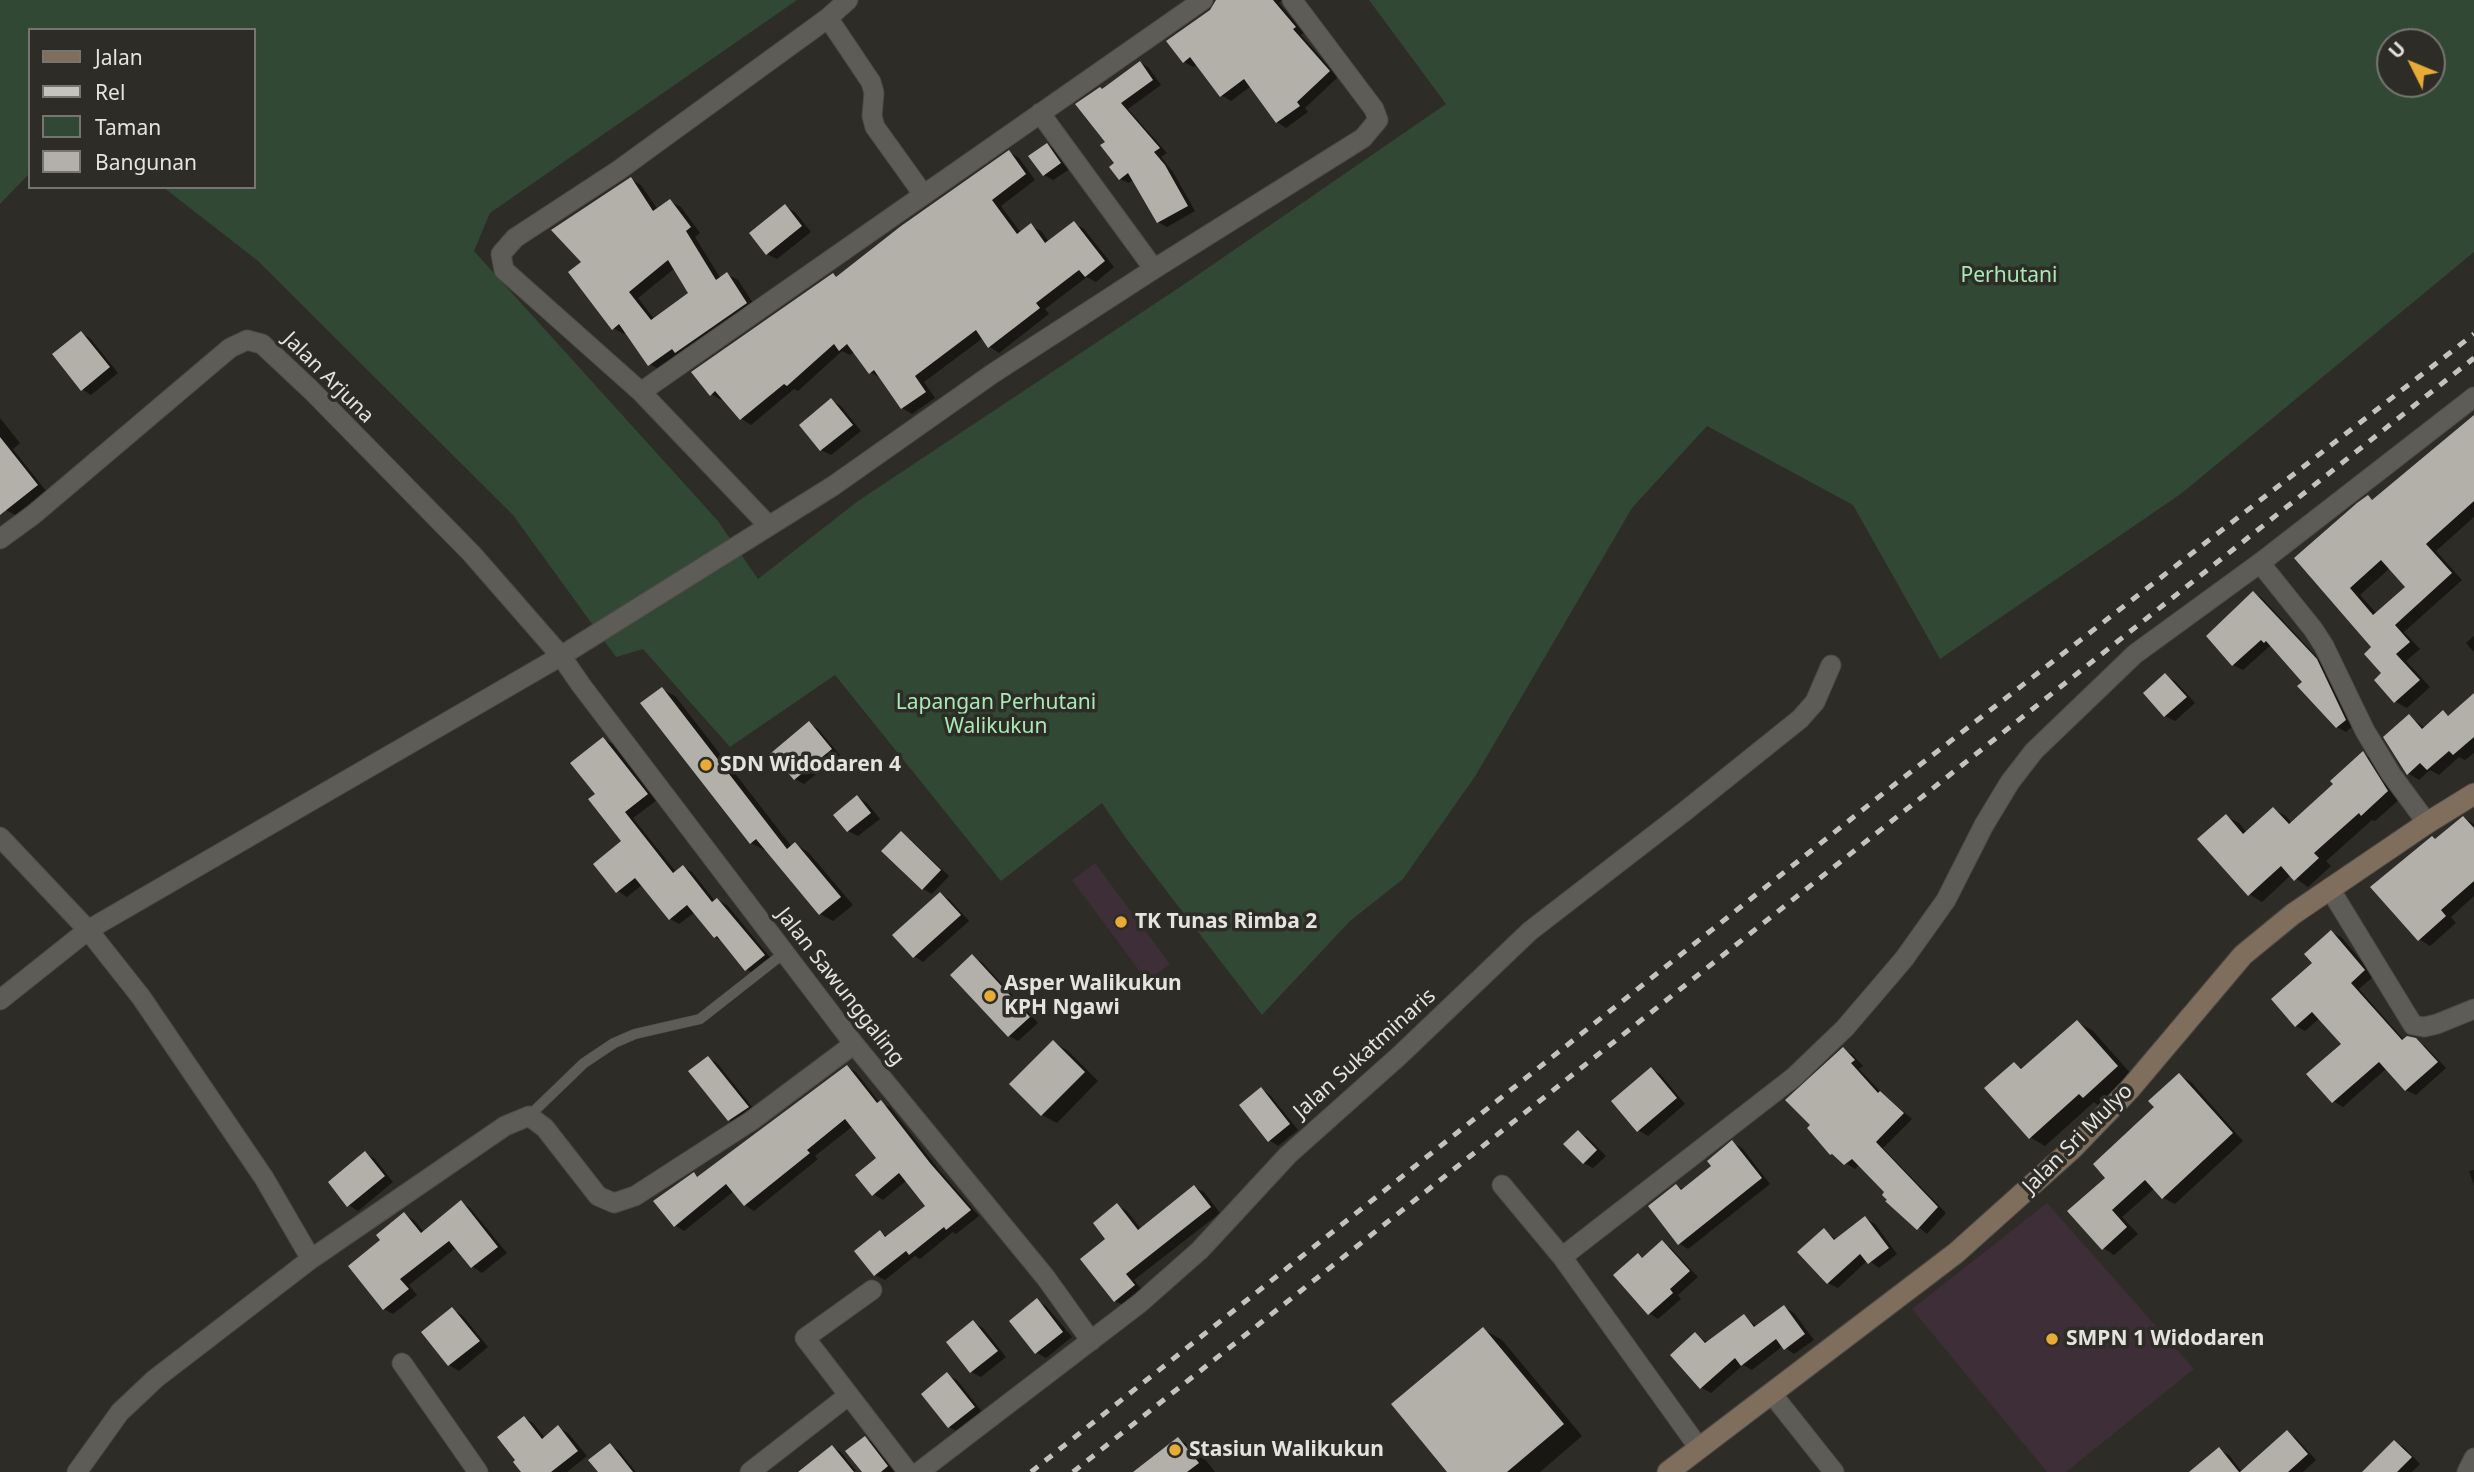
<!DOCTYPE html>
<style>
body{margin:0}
#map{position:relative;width:2474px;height:1472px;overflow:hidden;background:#2e2c27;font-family:"Noto Sans",sans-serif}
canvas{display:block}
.legend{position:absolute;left:28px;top:28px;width:228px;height:161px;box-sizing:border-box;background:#2e2c27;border:2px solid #777571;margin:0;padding:9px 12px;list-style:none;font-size:21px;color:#e5e3e0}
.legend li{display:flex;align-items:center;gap:14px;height:35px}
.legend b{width:35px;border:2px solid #777571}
.north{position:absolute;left:2376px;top:28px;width:70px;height:70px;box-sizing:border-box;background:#2e2c27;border:2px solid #777571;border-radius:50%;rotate:313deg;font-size:19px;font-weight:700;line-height:28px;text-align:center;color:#e5e3e0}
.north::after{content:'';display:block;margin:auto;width:24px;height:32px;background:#e7ac36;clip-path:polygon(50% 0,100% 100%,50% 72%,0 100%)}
</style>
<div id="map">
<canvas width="2474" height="1472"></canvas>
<ul class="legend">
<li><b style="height:9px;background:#7e6e5b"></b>Jalan</li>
<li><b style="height:9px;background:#c5c3bf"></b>Rel</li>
<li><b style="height:19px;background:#304834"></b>Taman</li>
<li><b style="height:19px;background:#b3b0aa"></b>Bangunan</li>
</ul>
<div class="north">U</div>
</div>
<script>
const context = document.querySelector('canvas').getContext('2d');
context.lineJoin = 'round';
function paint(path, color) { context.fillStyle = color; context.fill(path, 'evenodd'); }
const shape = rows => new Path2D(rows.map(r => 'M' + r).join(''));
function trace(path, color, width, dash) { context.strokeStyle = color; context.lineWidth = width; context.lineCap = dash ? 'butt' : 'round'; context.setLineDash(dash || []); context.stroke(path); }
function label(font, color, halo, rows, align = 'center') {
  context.font = font + ' "Noto Sans",sans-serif'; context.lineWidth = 7; context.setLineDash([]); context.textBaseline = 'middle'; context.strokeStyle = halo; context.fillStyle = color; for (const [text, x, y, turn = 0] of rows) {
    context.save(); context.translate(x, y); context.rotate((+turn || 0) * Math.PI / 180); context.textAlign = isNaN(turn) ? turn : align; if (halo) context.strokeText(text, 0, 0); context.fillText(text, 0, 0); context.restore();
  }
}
const education = shape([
 [1095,863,1170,964,1147,981,1072,880],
 [2047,1203,2194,1369,2066,1472,2047,1472,1912,1309]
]);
const green = shape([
 [0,0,797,0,490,213,474,251,718,521,758,579,858,501,1189,281,1446,104,1369,0,2474,0,2474,252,2182,493,1940,659,1853,505,1707,426,1632,508,1476,775,1403,879,1350,921,1262,1015,1125,837,1102,803,1001,881,835,675,730,747,643,649,616,657,513,515,258,261,163,187,254,187,254,30,30,30,30,173,0,204],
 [2390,42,2432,42,2432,84,2390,84]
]);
const shadow = shape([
 [1226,0,1282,0,1279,3,1304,33,1301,35,1338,77,1305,108,1308,112,1286,128,1277,122,1251,86,1231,101,1221,95,1198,64,1193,67,1184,62],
 [1141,63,1149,68,1161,85,1128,109,1167,153,1161,157,1173,172,1195,211,1167,227,1158,222,1134,179,1129,183,1120,179,1107,142,1104,90],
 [1047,145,1056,150,1070,169,1053,180,1044,175],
 [1009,152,1019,158,1035,180,1001,206,1021,233,1031,226,1041,231,1049,242,1074,223,1084,229,1114,267,1096,282,1087,277,1045,309,1049,314,999,353,990,347,983,338,924,382,935,398,912,414,902,408,880,378,870,372,854,352,850,355,842,351,798,391,794,389,751,425,742,419,723,398,721,400,711,394,833,275,837,278],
 [631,179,641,185,658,210,670,201,681,207,700,233,695,237,721,279,727,274,738,280,757,309,660,370,650,364,627,332,624,334,613,328,583,262],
 [675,268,691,294,655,320,638,298],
 [786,207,795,212,811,232,777,259,767,254],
 [81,333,90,338,118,373,91,395,82,389],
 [831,400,841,406,861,431,831,455,821,450],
 [2474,417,2474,517,2436,551,2462,580,2404,632,2420,649,2406,661,2430,687,2407,708,2396,702,2376,680,2384,673,2374,647,2297,558,2368,497,2374,501],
 [2390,568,2407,587,2377,614,2360,595],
 [0,418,20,443,13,449,46,491,15,515,6,510,0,502],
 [2253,593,2262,598,2326,667,2354,725,2346,732,2337,727,2305,682,2271,645,2243,670,2233,665],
 [2474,636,2474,652,2466,643],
 [2165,675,2175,681,2195,703,2175,721,2165,716],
 [662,689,675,696,792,847,795,844,808,852,853,905,833,921,820,914,766,849,764,850,751,843],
 [2474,695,2474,753,2465,760,2459,757,2439,775,2430,770,2419,780,2408,773,2409,716,2425,728,2443,713,2450,717],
 [809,723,818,729,840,755,804,784,795,779],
 [603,739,613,744,657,800,633,818,676,872,683,867,692,872,715,901,718,900,727,905,773,961,756,975,746,969,725,943,715,937,695,912,679,924,670,919,643,884,627,897,618,891,624,842,598,794],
 [2363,754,2376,761,2400,799,2375,821,2372,820,2326,861,2331,866,2308,887,2291,875,2262,902,2249,894,2226,816,2239,823,2247,833,2273,809,2286,816,2292,824,2336,784],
 [858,797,867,803,880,819,858,836,848,831],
 [2464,818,2474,824,2474,896,2451,917,2456,923,2430,946,2419,939,2437,840],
 [901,834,910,839,949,876,932,894,923,889],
 [941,894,950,900,969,921,923,962,914,956],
 [2331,932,2341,937,2374,976,2359,989,2404,1040,2415,1040,2425,1046,2446,1068,2416,1095,2406,1090,2387,1068,2343,1107,2333,1101,2343,1044,2320,1018,2305,1031,2296,1026,2314,963],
 [972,957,982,962,1038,1023,1018,1041,1009,1036],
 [2077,1022,2092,1030,2132,1075,2098,1105,2094,1102,2045,1146,2030,1137,2015,1064,2024,1069],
 [1054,1042,1068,1051,1098,1081,1057,1123,1042,1115],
 [1843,1049,1852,1054,1863,1066,1859,1069,1882,1093,1912,1119,1883,1148,1946,1213,1927,1234,1887,1201,1886,1193,1860,1164,1855,1169,1831,1154],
 [708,1058,717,1063,757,1113,739,1125,729,1120],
 [847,1067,856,1072,880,1103,890,1107,939,1170,979,1216,956,1234,953,1232,920,1259,915,1256,885,1280,875,1275,856,1251,880,1232,888,1237,928,1206,907,1180,883,1200,873,1194,879,1158,853,1126,815,1156,818,1159,754,1211,745,1205,734,1191,684,1231,675,1225,694,1175,699,1178],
 [1651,1069,1660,1074,1685,1104,1648,1136,1638,1130],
 [2179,1075,2191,1082,2243,1141,2175,1204,2163,1198,2155,1188,2122,1217,2138,1234,2114,1255,2103,1248,2108,1178],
 [1261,1089,1270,1095,1298,1130,1278,1146,1269,1140],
 [1578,1132,1587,1137,1606,1156,1593,1168,1584,1163],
 [1733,1143,1742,1148,1770,1184,1688,1249,1679,1243,1676,1186,1684,1190,1713,1166],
 [365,1153,375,1159,393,1182,358,1211,349,1205],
 [2474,1170,2474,1185,2469,1171],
 [1194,1187,1204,1192,1220,1213,1134,1280,1143,1291,1125,1306,1115,1301,1108,1239,1117,1205,1127,1211,1141,1229],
 [461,1202,470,1208,507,1253,482,1273,473,1267,457,1247,409,1285,417,1295,393,1314,384,1309,383,1240,404,1214,414,1220,424,1232],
 [1865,1218,1875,1224,1897,1254,1879,1268,1868,1260,1838,1288,1828,1283,1824,1230,1837,1240],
 [1662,1242,1671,1248,1698,1277,1678,1295,1681,1299,1658,1319,1649,1313,1638,1255,1644,1259],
 [1037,1301,1046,1306,1072,1337,1046,1358,1037,1353],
 [1784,1307,1794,1313,1814,1340,1794,1354,1783,1346,1752,1370,1743,1365,1711,1393,1702,1388,1672,1355,1695,1334,1708,1343,1744,1316,1757,1327],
 [452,1309,462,1315,488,1347,459,1371,449,1365,423,1332],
 [974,1323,983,1328,1006,1357,981,1377,971,1372],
 [1483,1329,1502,1340,1582,1436,1540,1472,1450,1472],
 [947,1375,957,1380,983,1413,959,1432,949,1427],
 [524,1418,533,1423,545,1438,559,1428,568,1433,587,1456,567,1472,523,1472],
 [2287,1432,2296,1438,2316,1460,2303,1472,2200,1472,2219,1450,2229,1455,2242,1472],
 [865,1438,874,1443,896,1472,864,1472],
 [1178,1439,1198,1450,1215,1472,1136,1472],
 [2394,1442,2404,1447,2420,1464,2412,1472,2365,1472],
 [610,1445,619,1451,636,1472,600,1472],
 [832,1447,841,1452,856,1471,808,1472]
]);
const building = shape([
 [1216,0,1273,0,1296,27,1293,29,1330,71,1297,102,1300,106,1276,123,1244,79,1220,97,1190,57,1183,63,1166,41,1210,10],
 [1140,61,1153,80,1121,103,1160,148,1154,152,1165,165,1188,206,1157,223,1128,173,1119,180,1109,167,1114,163,1100,145,1105,142,1075,104,1100,87,1102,89],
 [1047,143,1061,163,1043,176,1028,156],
 [1009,150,1026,174,992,200,1017,234,1031,223,1045,243,1074,221,1105,261,1085,277,1079,270,1036,303,1040,308,988,348,976,330,915,376,926,392,901,409,874,370,869,374,847,344,839,351,834,344,787,386,784,384,740,420,715,391,710,396,691,372,833,273,836,277,901,226],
 [631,177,653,211,670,199,691,227,686,231,716,280,727,272,747,303,675,353,672,349,648,366,619,324,612,330,568,272,581,262,551,230],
 [668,260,688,293,651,320,629,292],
 [785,204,802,226,766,255,749,233],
 [81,331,110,367,81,391,52,354],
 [831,398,853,425,820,451,799,425],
 [2474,415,2474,501,2426,544,2452,573,2395,625,2410,642,2396,654,2420,680,2394,703,2374,680,2381,673,2364,654,2371,647,2294,558,2357,503,2368,495,2372,500],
 [2381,560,2405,587,2373,615,2350,588],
 [0,437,38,485,0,515],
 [2253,591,2317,659,2346,720,2336,728,2297,686,2302,682,2266,641,2264,643,2261,640,2232,666,2206,636],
 [2165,673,2187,697,2164,717,2143,693],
 [662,687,787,849,795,842,841,897,819,915,756,839,750,844,640,703],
 [2474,693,2474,737,2453,755,2449,751,2427,770,2420,763,2407,775,2383,737,2409,714,2422,729,2443,710,2448,716],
 [809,721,832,749,794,780,771,753],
 [603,737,648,794,625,812,673,873,683,865,712,902,717,898,765,955,745,971,717,936,714,938,687,905,669,920,635,878,616,893,593,864,621,841,588,799,595,794,570,763],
 [2363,751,2388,791,2361,816,2359,813,2314,853,2319,858,2294,881,2281,866,2248,896,2197,839,2226,814,2243,834,2273,807,2289,824,2333,784,2330,781],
 [857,795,871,813,847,832,833,815],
 [2463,816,2474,828,2474,881,2441,910,2446,916,2418,941,2370,887,2432,836,2435,839],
 [901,831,941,870,922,890,881,851],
 [940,892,961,915,913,958,892,935],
 [2331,930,2365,970,2351,983,2402,1040,2407,1036,2416,1038,2438,1062,2405,1091,2379,1062,2332,1103,2306,1074,2341,1044,2312,1012,2295,1027,2271,999,2312,963,2304,954],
 [972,954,1030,1017,1008,1037,950,975],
 [2077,1020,2118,1066,2083,1098,2079,1094,2029,1139,1984,1088,2014,1062,2021,1069],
 [1053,1040,1085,1072,1041,1116,1009,1084],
 [1843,1047,1855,1060,1851,1063,1878,1093,1880,1091,1904,1113,1876,1142,1938,1207,1917,1230,1885,1201,1887,1200,1882,1195,1884,1192,1852,1159,1844,1165,1832,1154,1830,1155,1807,1128,1810,1125,1785,1100],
 [708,1056,749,1107,728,1121,688,1071],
 [847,1065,877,1103,881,1100,930,1163,971,1210,946,1230,944,1227,909,1255,906,1251,874,1276,854,1251,880,1230,885,1237,925,1206,899,1173,872,1196,855,1175,876,1158,845,1119,807,1150,810,1153,744,1206,726,1184,674,1227,653,1201,694,1172,697,1177],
 [1651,1067,1677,1098,1637,1132,1611,1101],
 [2179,1073,2233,1133,2162,1199,2145,1180,2112,1210,2127,1227,2102,1250,2067,1211,2105,1178,2093,1164,2154,1107,2148,1101],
 [1261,1087,1290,1124,1268,1142,1239,1105],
 [1578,1130,1597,1150,1583,1164,1563,1144],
 [1732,1140,1762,1178,1678,1245,1648,1206,1676,1184,1681,1190,1711,1166,1707,1161],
 [365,1151,385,1176,347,1207,328,1182],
 [1194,1185,1211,1207,1126,1274,1135,1285,1114,1302,1080,1259,1105,1239,1093,1223,1117,1203,1138,1230],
 [461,1200,498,1247,471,1268,449,1241,400,1279,409,1289,383,1310,348,1266,380,1240,376,1235,404,1212,421,1233],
 [1865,1216,1889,1248,1868,1264,1860,1254,1827,1284,1797,1252,1824,1228,1834,1240],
 [1662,1240,1690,1271,1670,1289,1673,1293,1648,1315,1613,1275,1638,1253,1642,1258],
 [1037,1298,1063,1332,1035,1354,1009,1321],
 [1784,1305,1805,1334,1784,1350,1776,1339,1741,1366,1735,1358,1700,1389,1670,1355,1695,1332,1705,1343,1744,1314,1754,1327],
 [452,1307,480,1341,448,1366,421,1332],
 [973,1320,998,1351,970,1373,946,1342],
 [1483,1327,1564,1424,1507,1472,1447,1472,1391,1404],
 [947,1372,975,1407,948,1428,921,1394],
 [524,1416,542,1439,558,1425,578,1451,551,1472,521,1472,513,1462,515,1460,497,1437],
 [2287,1430,2308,1454,2288,1472,2240,1472],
 [865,1436,888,1466,881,1472,862,1472,845,1451],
 [1178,1437,1199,1463,1187,1472,1133,1472],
 [2394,1440,2412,1457,2397,1472,2362,1472],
 [610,1443,633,1472,598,1472,588,1460],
 [832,1445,854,1472,798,1472],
 [2219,1447,2239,1472,2189,1472]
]);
const lane = shape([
 [529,1116,584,1063,614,1043,635,1034,700,1019,784,953]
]);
const street = shape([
 [828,18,871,82,874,93,872,116,875,127,923,194],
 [1040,113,1154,269],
 [641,392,1203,0],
 [768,525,641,392,504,270,501,254,515,238,619,170,828,18,848,0],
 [0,539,33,515,230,348,247,340,262,344,311,390,472,554,561,656,581,685,854,1044,1046,1278,1091,1341],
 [2260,563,2313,629,2324,646,2365,731,2391,774,2427,823],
 [0,837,88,930,141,997,264,1178,311,1259],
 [2330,889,2413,1025,2424,1027,2437,1024,2474,1009],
 [0,1000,88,930,561,656,833,486,992,374,1154,269,1363,138,1378,120,1374,109,1292,0],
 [1502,1185,1562,1257,1699,1448],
 [1562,1257,1794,1077,1845,1028,1904,959,1946,900,1984,825,2010,782,2034,751,2135,654,2260,563,2474,397],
 [872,1290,805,1338,908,1472],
 [402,1363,478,1472],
 [1772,1394,1834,1472],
 [77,1472,120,1412,155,1379,311,1259,505,1126,529,1116,545,1128,598,1196,614,1203,635,1196,751,1121,854,1044],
 [750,1472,849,1395],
 [919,1472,1140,1303,1200,1250,1288,1155,1399,1056,1530,931,1684,812,1800,719,1815,702,1831,665],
 [2467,1472,2474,1458]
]);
const secondary = shape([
 [1668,1472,1956,1253,2072,1149,2129,1090,2243,955,2293,914,2427,823,2474,794]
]);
const rail = shape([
 [1031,1472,1885,792,2474,334],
 [1073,1472,2474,358]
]);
const markers = [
 [706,765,7,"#e7ac36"],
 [1121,922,7,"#e7ac36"],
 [990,996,7,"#e7ac36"],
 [2052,1339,7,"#e7ac36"],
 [1175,1450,7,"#e7ac36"]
];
const parkNames = [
 ["Perhutani",2009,276],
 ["Lapangan Perhutani",996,703],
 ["Walikukun",996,727]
];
const streetNames = [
 ["Jalan Arjuna",328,378,45],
 ["Jalan Sawunggaling",840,987,52],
 ["Jalan Sukatminaris",1365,1054,-42],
 ["Jalan Sri Mulyo",2078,1139,-45]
];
const poiNames = [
 ["SDN Widodaren 4",720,765],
 ["TK Tunas Rimba 2",1135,922],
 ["Asper Walikukun",1004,984],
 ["KPH Ngawi",1004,1008],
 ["SMPN 1 Widodaren",2066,1339],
 ["Stasiun Walikukun",1189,1450]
];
paint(education, '#3e2e38');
paint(green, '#304834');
paint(shadow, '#0007');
paint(building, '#b3b0aa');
trace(lane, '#4c4a46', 11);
trace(street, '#4c4a46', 21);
trace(secondary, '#4c4a46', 23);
trace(lane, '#5e5c57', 10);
trace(street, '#5e5c57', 19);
trace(secondary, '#7e6e5b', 21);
trace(rail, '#c5c3bf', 5, [9, 9]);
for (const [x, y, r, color] of markers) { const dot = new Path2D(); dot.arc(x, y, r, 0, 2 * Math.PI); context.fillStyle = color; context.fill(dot); trace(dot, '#2e2c27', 2.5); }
label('21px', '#a8eab4', '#2e2c27', parkNames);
label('21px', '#e5e3e0', '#2e2c27', streetNames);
label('bold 21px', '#e5e3e0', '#2e2c27', poiNames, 'left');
</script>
